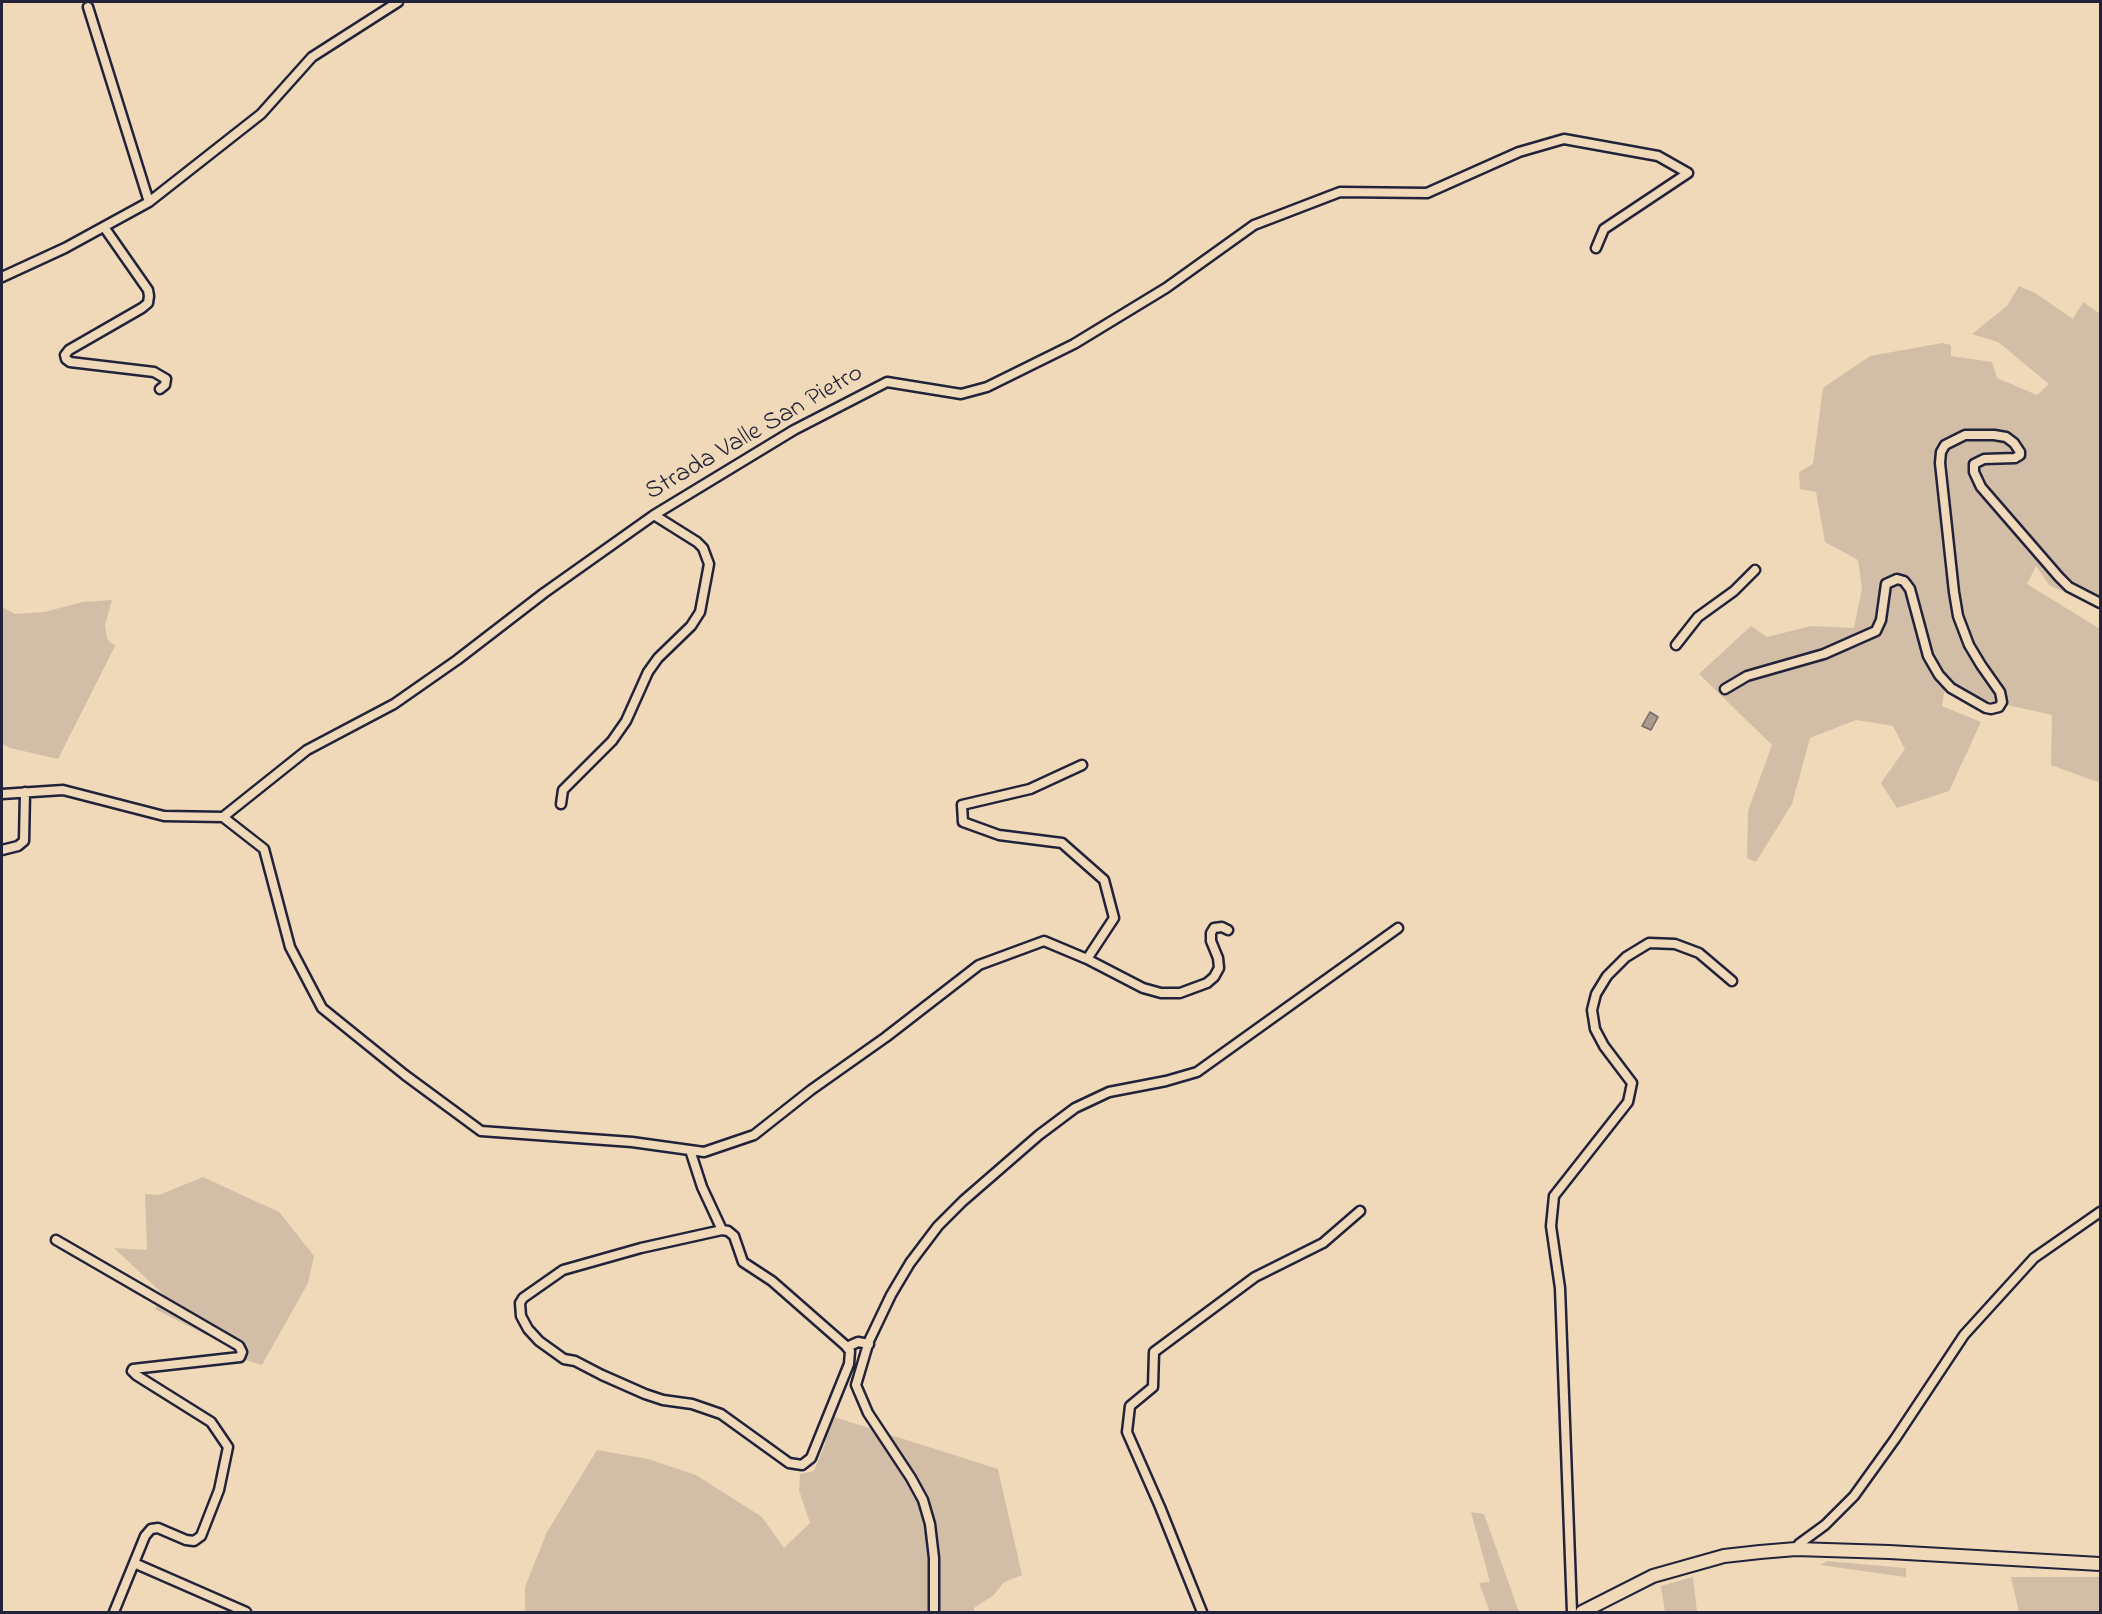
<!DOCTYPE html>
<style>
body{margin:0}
#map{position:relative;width:2102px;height:1614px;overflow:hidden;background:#f0d9b8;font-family:"Indie Flower",sans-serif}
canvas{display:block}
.frame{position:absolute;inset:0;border:3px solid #22223b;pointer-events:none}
</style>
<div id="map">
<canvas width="2102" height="1614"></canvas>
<div class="frame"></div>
</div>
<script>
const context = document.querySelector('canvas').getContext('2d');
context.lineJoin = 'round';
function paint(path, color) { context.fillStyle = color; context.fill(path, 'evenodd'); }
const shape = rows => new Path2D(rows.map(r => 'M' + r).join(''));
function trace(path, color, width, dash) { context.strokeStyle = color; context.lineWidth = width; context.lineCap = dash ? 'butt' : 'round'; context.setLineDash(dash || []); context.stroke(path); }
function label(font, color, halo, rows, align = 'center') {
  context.font = font + ' "Indie Flower",sans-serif'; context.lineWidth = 4.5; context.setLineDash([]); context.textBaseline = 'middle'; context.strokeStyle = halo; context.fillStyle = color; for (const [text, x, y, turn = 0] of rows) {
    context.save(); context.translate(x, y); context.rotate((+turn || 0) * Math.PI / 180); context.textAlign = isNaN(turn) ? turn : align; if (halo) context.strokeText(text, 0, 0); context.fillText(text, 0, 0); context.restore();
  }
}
const green = shape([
 [2019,286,2035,293,2073,319,2083,302,2100,314,2100,609,2049,585,2036,566,2027,584,2100,629,2100,781,2097,782,2051,765,2052,715,1981,699,1945,688,1942,706,1981,722,1949,791,1897,808,1881,783,1905,749,1893,726,1856,720,1810,738,1792,804,1756,862,1747,858,1748,811,1772,745,1699,674,1751,626,1767,637,1811,626,1854,628,1862,588,1858,560,1825,542,1816,492,1800,489,1799,472,1813,464,1823,388,1870,356,1942,343,1951,345,1951,356,1992,362,1997,378,2037,395,2049,384,1998,342,1972,334,2007,306],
 [112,600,105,625,107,639,115,646,58,759,10,748,2,744,2,607,15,614,44,612,83,602],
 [203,1177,279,1212,314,1256,308,1283,262,1365,246,1360,238,1351,155,1309,164,1295,114,1248,147,1250,145,1194,159,1195],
 [831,1416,998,1469,1022,1575,1004,1582,994,1595,974,1608,974,1612,525,1612,525,1587,547,1532,597,1450,648,1459,696,1475,762,1517,784,1548,810,1523,799,1490,800,1474,814,1471,825,1444,825,1430],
 [1471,1512,1484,1514,1519,1612,1490,1612,1479,1583,1490,1582],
 [1827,1561,1906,1568,1906,1577,1820,1565],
 [1693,1577,1697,1612,1665,1612,1661,1586],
 [2011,1577,2100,1577,2100,1612,2019,1612]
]);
const water = shape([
 [1650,712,1658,717,1651,730,1642,726,1650,712]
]);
const street = shape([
 [88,7,149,202],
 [104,227,148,290,149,296,148,303,142,308,69,350,65,355,66,359,70,362,154,372,166,379,165,385,160,389],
 [2,277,65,248,149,202,261,114,312,57,398,2],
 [1676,645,1698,617,1734,591,1755,570],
 [1725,689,1747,676,1824,654,1876,631,1881,620,1886,584,1897,579,1904,581,1910,589,1928,656,1939,675,1951,688,1986,708,1991,709,1999,707,2002,702,2000,692,1981,665,1969,645,1958,616,1954,592,1940,463,1941,452,1945,445,1965,435,1994,435,2006,437,2014,443,2020,452,2020,455,2015,458,1984,459,1974,464,1974,472,1981,487,2059,577,2069,587,2100,603],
 [1082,765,1030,789,962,805,963,822,999,835,1062,843,1104,880,1114,918,1087,959],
 [2,794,63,790,164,816,223,817,307,750,394,704,457,660,544,593,654,515,794,430,887,382,961,394,987,387,1074,344,1166,288,1254,225,1340,192,1427,193,1519,152,1564,139,1658,156,1688,173,1604,229,1596,248],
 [561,804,563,790,612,741,626,721,648,672,658,658,691,626,700,612,709,564,703,548,697,542,654,515],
 [223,817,264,849,290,947,322,1008,405,1075,481,1131,632,1142,704,1152,754,1135,811,1090,886,1037,979,965,1044,941,1087,959,1143,988,1161,993,1180,993,1207,983,1214,977,1219,968,1218,958,1211,941,1211,933,1214,928,1222,927,1228,930],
 [2,850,18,846,24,841,25,792],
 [690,1150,702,1187,722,1230,641,1248,563,1270,523,1298,520,1303,521,1316,528,1329,539,1341,564,1359,575,1361,602,1375,645,1394,663,1400,692,1404,721,1414,789,1463,802,1465,811,1458,849,1364,850,1351,845,1345,772,1281,743,1262,734,1236,728,1231,722,1230],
 [56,1240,239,1346,242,1352,240,1357,133,1369,132,1371,136,1375,211,1422,228,1447,219,1490,201,1536,194,1541,186,1540,158,1528,151,1529,145,1536,114,1612],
 [847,1347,858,1342,869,1344],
 [1796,1549,1799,1544,1825,1525,1854,1496,1895,1439,1964,1335,2034,1258,2100,1212],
 [134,1563,246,1612],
 [934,1612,934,1558,930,1524,923,1500,911,1478,868,1413,856,1385,869,1341,891,1295,910,1263,938,1226,963,1201,1039,1135,1075,1108,1109,1092,1166,1081,1197,1072,1398,928],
 [1202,1612,1160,1507,1127,1432,1130,1406,1153,1387,1154,1352,1255,1277,1323,1243,1360,1211],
 [1572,1612,1560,1288,1551,1226,1554,1196,1628,1102,1632,1083,1604,1046,1595,1029,1592,1010,1596,994,1607,976,1626,957,1649,943,1675,944,1699,953,1732,981]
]);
const secondary = shape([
 [1582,1612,1653,1576,1724,1556,1760,1552,1796,1549,1889,1552,2100,1564]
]);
const streetNames = [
 ["Strada Valle San Pietro",755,434,-30]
];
paint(green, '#d2bea6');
paint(water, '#a99a8d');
trace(water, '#736a6c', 1.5);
trace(street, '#22223b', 13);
trace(secondary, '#22223b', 16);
trace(street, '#f0d9b8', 8);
trace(secondary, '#f0d9b8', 12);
label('26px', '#22223b', '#f0d9b8', streetNames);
</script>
